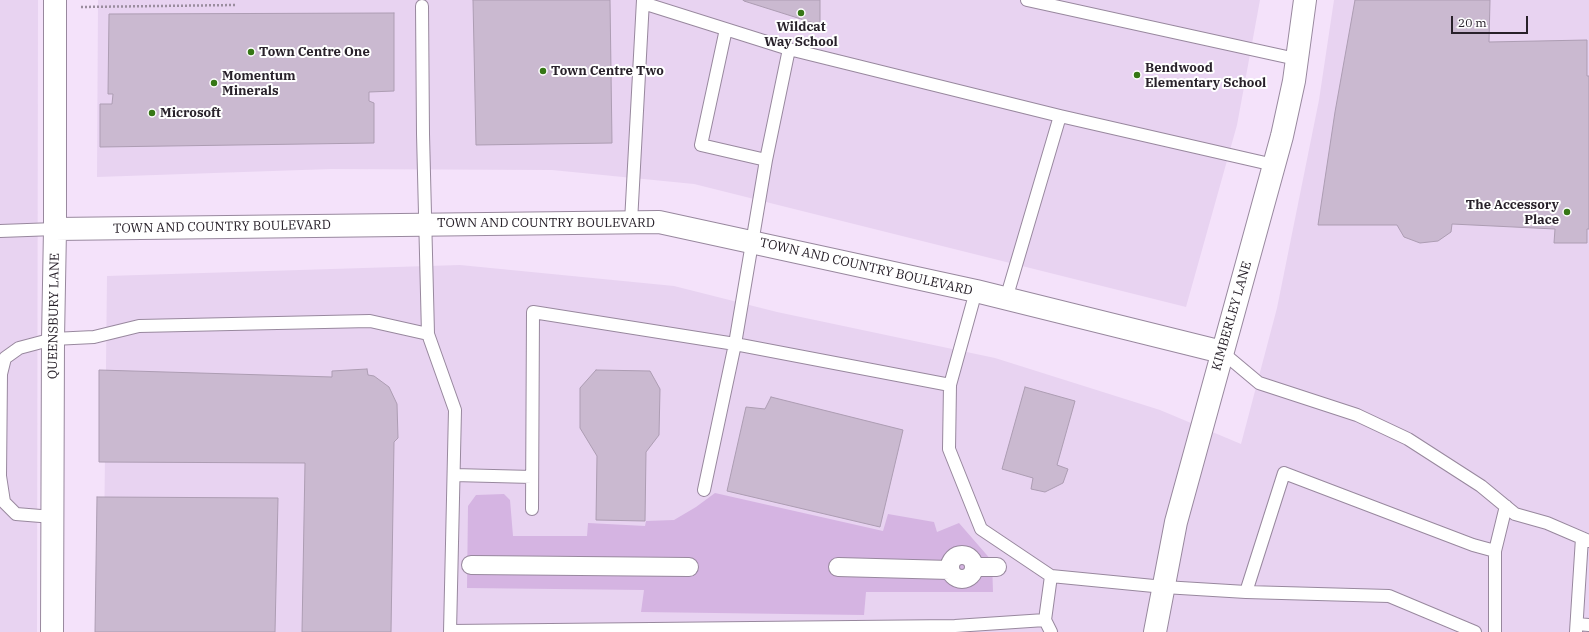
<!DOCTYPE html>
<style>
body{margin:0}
#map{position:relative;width:1589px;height:632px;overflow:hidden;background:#f4e2fa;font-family:"IBM Plex Serif",serif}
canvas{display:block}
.scale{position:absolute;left:1451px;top:16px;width:77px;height:18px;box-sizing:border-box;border:2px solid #28212a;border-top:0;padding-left:5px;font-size:12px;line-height:14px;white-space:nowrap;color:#28212a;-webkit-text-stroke:3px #fff;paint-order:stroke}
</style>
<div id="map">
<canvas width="1589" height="632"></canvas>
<div class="scale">20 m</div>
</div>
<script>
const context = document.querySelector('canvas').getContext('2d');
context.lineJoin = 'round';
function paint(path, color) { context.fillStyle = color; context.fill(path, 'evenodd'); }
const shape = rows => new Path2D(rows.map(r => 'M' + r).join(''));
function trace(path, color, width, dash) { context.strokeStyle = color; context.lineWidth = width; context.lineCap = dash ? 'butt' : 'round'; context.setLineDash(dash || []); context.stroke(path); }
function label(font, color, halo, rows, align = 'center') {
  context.font = font + ' "IBM Plex Serif",serif'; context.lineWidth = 4; context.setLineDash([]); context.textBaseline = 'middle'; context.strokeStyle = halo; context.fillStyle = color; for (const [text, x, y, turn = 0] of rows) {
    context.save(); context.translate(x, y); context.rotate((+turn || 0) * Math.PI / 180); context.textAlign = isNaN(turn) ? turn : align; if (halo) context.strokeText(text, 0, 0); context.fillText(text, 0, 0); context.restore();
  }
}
const built = shape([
 [0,0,38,0,37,632,0,632],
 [98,0,743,0,820,24,820,0,1260,0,1237,125,1186,307,694,184,552,170,331,169,97,177],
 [1334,0,1589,0,1589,632,103,632,107,276,460,265,674,286,777,312,995,358,1160,410,1241,444,1277,308,1319,100]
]);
const green = shape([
 [715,493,883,531,888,514,934,522,937,532,959,523,992,561,993,592,866,592,864,615,641,612,644,590,467,588,468,506,476,495,504,494,510,500,513,536,587,536,588,523,645,526,646,521,674,520,696,507]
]);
const building = shape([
 [473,0,610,0,612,143,476,145,473,0],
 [743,0,820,0,820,25,744,1,743,0],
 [1355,0,1490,0,1489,42,1587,40,1587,76,1589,76,1589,229,1587,229,1587,243,1554,243,1555,229,1452,224,1451,232,1438,241,1420,243,1404,237,1397,225,1318,225,1335,112,1355,0],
 [394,13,394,91,369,92,369,101,374,103,374,143,100,147,100,104,112,104,113,94,108,94,109,14,394,13],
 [367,369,368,375,374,376,389,387,397,404,398,438,394,442,391,632,302,632,305,463,99,462,99,370,332,377,332,371,367,369],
 [596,370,650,371,660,389,659,435,646,452,645,521,596,520,597,456,580,428,580,388,596,370],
 [1025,387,1075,401,1057,465,1068,469,1063,483,1045,492,1031,489,1033,478,1002,469,1025,387],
 [771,397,903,430,880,527,727,491,746,407,765,409,771,397],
 [97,497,278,498,275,632,95,632,97,497]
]);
const path = shape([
 [81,7,236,5]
]);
const service = shape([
 [1027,0,1296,59],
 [643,3,789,49,1060,116,1274,165],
 [422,6,423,134,428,334,455,410,450,632],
 [726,29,701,145,766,160],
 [631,222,643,0],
 [0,231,55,229],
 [976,291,950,385,949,449,981,529,1051,576],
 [1006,299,1060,116],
 [1222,352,1259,383,1357,415,1408,439,1481,486,1515,514,1547,523,1589,541],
 [454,475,532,477],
 [704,490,735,344,766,160,789,49],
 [532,509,533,312,735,344,950,385],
 [53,517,16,514,4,502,0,476,1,374,5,358,19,348,53,339,94,337,139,326,370,321,428,334],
 [1246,592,1389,596,1475,632],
 [1577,624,1589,625],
 [450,631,955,626,1045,620],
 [1051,632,1045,620,1051,576,1164,587,1246,592,1284,473,1473,545,1495,551,1506,506],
 [1495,632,1495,551],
 [1576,632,1582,538]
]);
const pedestrian = shape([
 '950 567a12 12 0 1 1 24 0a12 12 0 1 1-24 0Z',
 [471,565,689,567],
 [838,567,950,570],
 [974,567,997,567]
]);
const tertiary = shape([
 [55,229,659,222,976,291,1222,352],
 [52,632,53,339,55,229,55,0],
 [1155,632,1176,522,1282,136,1294,81,1305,0]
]);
const markers = [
 [801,13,4,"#367715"],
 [251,52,4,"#367715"],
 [543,71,4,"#367715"],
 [1137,75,4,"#367715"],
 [214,83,4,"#367715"],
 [152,113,4,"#367715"],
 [1567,212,4,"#367715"]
];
const poiNames = [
 ["Wildcat",801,27,"center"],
 ["Way School",801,42,"center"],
 ["Town Centre One",259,52],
 ["Bendwood",1145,68],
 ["Elementary School",1145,83],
 ["Town Centre Two",551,71],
 ["Momentum",222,76],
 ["Minerals",222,91],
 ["Microsoft",160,113],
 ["The Accessory",1559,205,"right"],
 ["Place",1559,220,"right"]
];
const streetNames = [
 ["TOWN AND COUNTRY BOULEVARD",546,223],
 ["TOWN AND COUNTRY BOULEVARD",222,227,-1],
 ["TOWN AND COUNTRY BOULEVARD",866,267,13],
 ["QUEENSBURY LANE",54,316,-89],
 ["KIMBERLEY LANE",1232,316,-74]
];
paint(built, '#e8d3f1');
paint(green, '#d5b4e2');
paint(building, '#cab9d0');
trace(building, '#ad9db3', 1);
trace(service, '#98889e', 14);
trace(pedestrian, '#98889e', 20);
trace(tertiary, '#98889e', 24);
trace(path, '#9a8d9e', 2.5, [2, 2]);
trace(service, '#fff', 12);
trace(pedestrian, '#fff', 18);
trace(tertiary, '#fff', 22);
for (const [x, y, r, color] of markers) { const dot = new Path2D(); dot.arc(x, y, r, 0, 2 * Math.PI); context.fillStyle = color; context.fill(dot); trace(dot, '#fff', 1.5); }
label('bold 13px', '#28212a', '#fff', poiNames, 'left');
label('13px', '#28212a', '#fff', streetNames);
</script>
